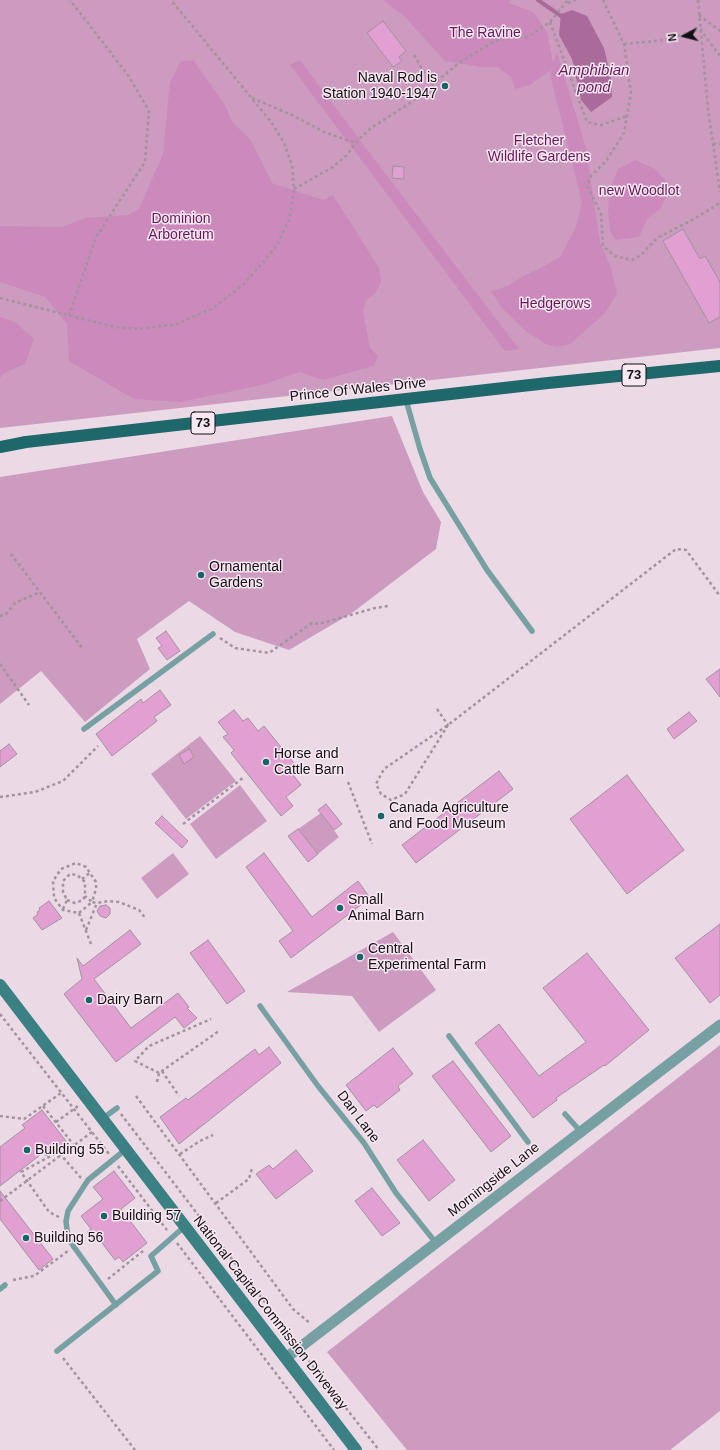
<!DOCTYPE html>
<style>
body{margin:0}
#map{position:relative;width:720px;height:1450px;overflow:hidden;background:#ebdae6;font-family:Arial,sans-serif}
canvas{display:block}
.north{position:absolute;left:664px;top:16px;width:40px;height:40px;-webkit-text-stroke:3px #f8e8f3;paint-order:stroke;rotate:263deg;font-size:11px;font-weight:700;line-height:16px;text-align:center;color:#140f13}
.north::after{content:'';display:block;margin:auto;width:14px;height:18px;background:#140f13;clip-path:polygon(50% 0,100% 100%,50% 72%,0 100%)}
</style>
<div id="map">
<canvas width="720" height="1450"></canvas>
<div class="north">N</div>
</div>
<script>
const context = document.querySelector('canvas').getContext('2d');
context.lineJoin = 'round';
function paint(path, color) { context.fillStyle = color; context.fill(path, 'evenodd'); }
const shape = rows => new Path2D(rows.map(r => 'M' + r).join(''));
function trace(path, color, width, dash) { context.strokeStyle = color; context.lineWidth = width; context.lineCap = dash ? 'butt' : 'round'; context.setLineDash(dash || []); context.stroke(path); }
function label(font, color, halo, rows, align = 'center') {
  context.font = font + ' Arial,sans-serif'; context.lineWidth = 3; context.setLineDash([]); context.textBaseline = 'middle'; context.strokeStyle = halo; context.fillStyle = color; for (const [text, x, y, turn = 0] of rows) {
    context.save(); context.translate(x, y); context.rotate((+turn || 0) * Math.PI / 180); context.textAlign = isNaN(turn) ? turn : align; if (halo) context.strokeText(text, 0, 0); context.fillText(text, 0, 0); context.restore();
  }
}
const green = shape([
 [0,0,720,0,720,348,0,428],
 [392,416,423,492,441,522,436,549,352,613,289,650,235,632,189,601,137,639,150,669,85,722,41,671,0,704,0,477],
 [200,736,236,781,186,819,151,774],
 [240,785,267,821,216,859,190,824],
 [321,813,339,837,318,854,298,829],
 [173,853,189,874,157,899,141,878],
 [393,932,436,990,379,1032,352,996,287,992],
 [720,1045,720,1411,670,1450,407,1450,327,1352]
]);
const forest = shape([
 [383,0,511,0,509,3,533,12,547,32,553,63,557,52,586,148,600,242,611,268,617,294,605,313,570,344,557,347,546,344,527,332,502,308,491,291,508,286,523,276,537,270,560,257,576,227,582,202,553,87,550,75,552,67,550,71,530,85,515,89,511,77,498,67,481,67,445,61,404,16],
 [193,60,223,102,233,123,250,139,272,183,323,200,333,195,379,268,381,282,375,294,366,300,363,312,370,348,378,356,374,366,323,380,299,372,266,384,181,402,134,399,69,361,67,324,45,297,0,282,0,226,62,227,85,218,127,215,139,209,163,154,170,82,181,61],
 [300,60,359,139,519,349,505,351,290,65],
 [635,160,655,169,671,186,660,209,647,219,639,237,616,240,610,231,608,209,610,190,618,169],
 [0,317,15,322,34,339,25,364,4,373,0,378]
]);
const water = shape([
 [572,10,587,16,604,48,611,78,612,97,591,112,581,100,572,59,559,35,561,14]
]);
const stream = shape([
 [538,0,564,18]
]);
const building = shape([
 [383,21,406,51,399,57,402,61,393,67,367,33,383,21],
 [393,166,404,167,404,179,392,178,393,166],
 [683,229,700,259,705,256,720,282,720,317,709,323,663,241,683,229],
 [166,631,180,651,167,660,158,648,162,646,156,638,166,631],
 [720,669,720,697,706,679,720,669],
 [160,690,171,705,154,717,157,721,112,756,96,734,141,699,143,703,160,690],
 [234,710,243,721,248,718,258,731,264,726,297,767,291,772,301,785,286,797,293,806,281,816,231,753,234,750,223,737,228,734,218,722,234,710],
 [689,712,697,721,674,739,667,729,689,712],
 [9,744,17,754,0,767,0,751,9,744],
 [189,749,194,757,184,764,179,755,189,749],
 [499,771,513,789,416,863,402,845,499,771],
 [627,775,684,850,627,894,570,819,627,775],
 [326,804,342,824,334,830,318,810,326,804],
 [162,816,188,841,182,848,155,823,162,816],
 [298,829,318,854,308,862,288,836,298,829],
 [264,853,312,917,358,881,370,898,291,958,279,941,293,931,246,867,264,853],
 [49,901,62,918,42,930,33,918,38,914,37,912,40,910,39,908,49,901],
 [106,905,110,908,110,914,106,918,100,916,97,911,100,906,106,905],
 [720,924,720,995,710,1003,675,958,720,924],
 [130,930,141,944,94,979,131,1028,178,993,189,1007,187,1008,197,1018,184,1028,175,1017,116,1062,64,994,82,979,77,958,83,966,130,930],
 [208,940,245,991,227,1004,190,953,208,940],
 [587,953,649,1030,605,1066,604,1065,556,1098,557,1100,533,1118,475,1043,499,1024,539,1076,586,1042,543,988,587,953],
 [269,1047,281,1063,179,1144,160,1117,186,1098,188,1100,255,1049,259,1055,269,1047],
 [393,1048,413,1074,398,1086,400,1090,377,1108,374,1105,366,1111,346,1085,393,1048],
 [453,1061,511,1136,491,1152,432,1076,453,1061],
 [42,1110,66,1141,46,1156,44,1152,0,1186,0,1147,25,1128,22,1125,42,1110],
 [423,1140,455,1180,429,1201,397,1160,423,1140],
 [296,1150,313,1171,276,1199,256,1174,269,1165,273,1169,296,1150],
 [114,1171,135,1198,121,1209,147,1243,123,1262,119,1257,115,1260,99,1239,95,1242,87,1232,91,1229,81,1216,103,1199,93,1187,114,1171],
 [372,1188,400,1223,382,1236,355,1201,372,1188],
 [0,1191,53,1259,39,1270,0,1219,0,1191]
]);
const path = shape([
 [603,0,624,44,631,93,624,133,606,161,589,178,588,187,601,214,603,246,615,256,632,260,640,256,657,238,694,219,720,203],
 [698,0,708,109,720,192],
 [568,3,576,0],
 [699,15,720,31],
 [550,22,587,122,601,125,627,116],
 [624,44,665,40,700,29,720,56],
 [414,55,432,86],
 [252,98,292,115,324,132,356,143],
 [713,144,720,144],
 [294,189,333,167,347,155,359,139,371,128,410,103,459,63,495,41,511,36,528,37,550,22,568,0],
 [0,298,115,327,138,329,177,324,213,308,244,284,275,248,289,220,294,189,292,165,284,143,272,123,171,0],
 [69,316,96,237,145,162,149,111,128,75,70,0],
 [11,554,83,649],
 [0,616,6,614,15,603,40,592],
 [220,638,235,648,269,653,312,623,319,624,375,608,388,606],
 [0,664,29,705],
 [437,709,448,725],
 [448,725,405,794,391,800,381,794,376,784,384,769,448,725,676,549,686,550,720,596],
 [348,782,372,844],
 [0,797,35,792,63,781,98,746],
 [183,824,244,777],
 [82,879,91,872],
 [63,909,67,900,63,892,63,881,70,874,77,875,85,882,85,896,83,900,75,903,67,900],
 [79,913,92,902,85,896],
 [86,930,97,903],
 [91,944,79,913,63,910,54,898,53,881,61,869,76,863,86,867,96,882,96,889,92,902,97,903,108,901,119,902,139,910,146,919],
 [0,1014,109,1154],
 [162,1071,179,1096],
 [159,1073,135,1061,149,1046,211,1019],
 [157,1082,159,1073,219,1031],
 [136,1096,293,1309,311,1324],
 [43,1106,73,1144],
 [121,1114,293,1339],
 [0,1116,24,1119,61,1093],
 [56,1122,78,1106],
 [180,1154,200,1141,213,1135],
 [118,1166,167,1230],
 [81,1178,61,1155,92,1132],
 [0,1201,61,1155],
 [216,1203,249,1179,252,1168],
 [59,1217,49,1212,21,1172,60,1151,67,1150],
 [177,1243,334,1450],
 [108,1279,143,1251],
 [13,1280,34,1276,68,1251],
 [305,1356,379,1450],
 [63,1358,135,1450]
]);
const lane = shape([
 [406,400,420,449,430,478,487,570,532,631],
 [84,729,213,634],
 [260,1006,318,1086,364,1143,396,1193,436,1243],
 [449,1036,528,1142],
 [565,1114,581,1132],
 [102,1119,117,1108],
 [0,1289,5,1285],
 [116,1305,74,1247,68,1238,66,1221,68,1211,88,1180,125,1150],
 [57,1351,158,1271,151,1256,184,1227]
]);
const street = shape([
 [286,1358,720,1025]
]);
const secondary = shape([
 [0,985,356,1450]
]);
const primary = shape([
 [0,447,26,442,548,383,720,366]
]);
const markers = [
 [445,86,4,"#166568"],
 [201,575,4,"#166568"],
 [266,762,4,"#166568"],
 [381,816,4,"#166568"],
 [340,908,4,"#166568"],
 [360,957,4,"#166568"],
 [89,1000,4,"#166568"],
 [27,1150,4,"#166568"],
 [104,1216,4,"#166568"],
 [26,1238,4,"#166568"]
];
const shields = [
 [634,375,24],
 [203,423,24]
];
const shieldNames = [
 ["73",634,375],
 ["73",203,423]
];
const parkNames = [
 ["The Ravine",485,33],
 ["Fletcher",539,141],
 ["Wildlife Gardens",539,157],
 ["new Woodlot",639,191],
 ["Dominion",181,219],
 ["Arboretum",181,235],
 ["Hedgerows",555,304]
];
const poiNames = [
 ["Naval Rod is",437,78,"right"],
 ["Station 1940-1947",437,94,"right"],
 ["Ornamental",209,567],
 ["Gardens",209,583],
 ["Horse and",274,754],
 ["Cattle Barn",274,770],
 ["Canada Agriculture",389,808],
 ["and Food Museum",389,824],
 ["Small",348,900],
 ["Animal Barn",348,916],
 ["Central",368,949],
 ["Experimental Farm",368,965],
 ["Dairy Barn",97,1000],
 ["Building 55",35,1150],
 ["Building 57",112,1216],
 ["Building 56",34,1238]
];
const streetNames = [
 ["Prince Of Wales Drive",358,390,-6],
 ["Dan Lane",358,1117,53],
 ["Morningside Lane",494,1180,-38],
 ["National Capital Commission Driveway",270,1313,52]
];
const waterNames = [
 ["Amphibian",594,71],
 ["pond",594,88]
];
paint(green, '#cc9bbf');
paint(forest, '#cc8abc');
paint(water, '#aa6a9a');
trace(stream, '#aa6a9a', 4);
paint(building, '#e29fd1');
trace(building, '#a2939e', 1);
trace(path, '#a1949d', 2.5, [3, 3]);
trace(lane, '#76a0a2', 5.5);
trace(street, '#76a0a2', 11);
trace(secondary, '#3b8184', 12);
trace(primary, '#1e676a', 12);
for (const [x, y, r, color] of markers) { const dot = new Path2D(); dot.arc(x, y, r, 0, 2 * Math.PI); context.fillStyle = color; context.fill(dot); trace(dot, '#f8e8f3', 1.5); }
for (const [x, y, w] of shields) { const box = new Path2D(); box.roundRect(x - w / 2, y - 11, w, 22, 3); context.fillStyle = '#f8e8f3'; context.fill(box); trace(box, '#140f13', 1); }
label('bold 13px', '#140f13', null, shieldNames);
label('14px', '#661858', '#f8e8f3', parkNames);
label('14px', '#140f13', '#f8e8f3', poiNames, 'left');
label('14px', '#140f13', '#f8e8f3', streetNames);
label('italic 15px', '#671959', '#f8e8f3', waterNames);
</script>
